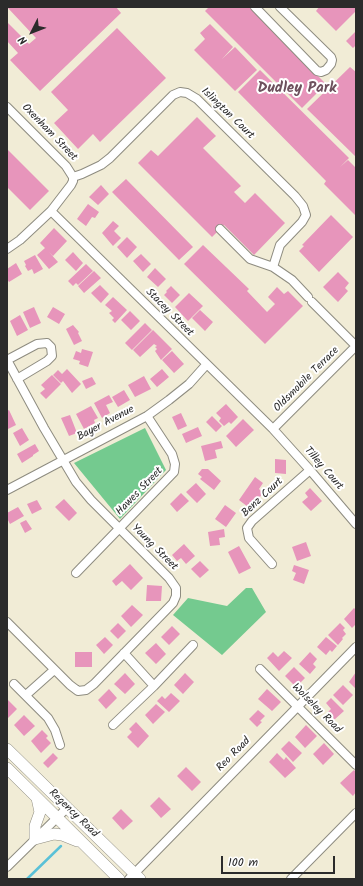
<!DOCTYPE html>
<style>
body{margin:0}
#map{position:relative;width:363px;height:886px;overflow:hidden;background:#f1ecd6;font-family:Kalam,sans-serif}
canvas{display:block}
.frame{position:absolute;inset:0;border:8px solid #2b2b2b;pointer-events:none}
.north{position:absolute;left:12px;top:12px;width:40px;height:40px;-webkit-text-stroke:3px #fff;paint-order:stroke;rotate:228deg;font-size:11px;font-weight:700;line-height:16px;text-align:center;color:#2b2b2b}
.north::after{content:'';display:block;margin:auto;width:14px;height:18px;background:#2b2b2b;clip-path:polygon(50% 0,100% 100%,50% 72%,0 100%)}
.scale{position:absolute;left:221px;top:856px;width:114px;height:18px;box-sizing:border-box;border:2px solid #2b2b2b;border-top:0;padding-left:5px;font-size:12px;line-height:14px;white-space:nowrap;color:#2b2b2b;-webkit-text-stroke:3px #fff;paint-order:stroke}
</style>
<div id="map">
<canvas width="363" height="886"></canvas>
<div class="frame"></div>
<div class="north">N</div>
<div class="scale">100 m</div>
</div>
<script>
const context = document.querySelector('canvas').getContext('2d');
context.lineJoin = 'round';
function paint(path, color) { context.fillStyle = color; context.fill(path, 'evenodd'); }
const shape = rows => new Path2D(rows.map(r => 'M' + r).join(''));
function trace(path, color, width, dash) { context.strokeStyle = color; context.lineWidth = width; context.lineCap = dash ? 'butt' : 'round'; context.setLineDash(dash || []); context.stroke(path); }
function label(font, color, halo, rows, align = 'center') {
  context.font = font + ' Kalam,sans-serif'; context.lineWidth = 4; context.setLineDash([]); context.textBaseline = 'middle'; context.strokeStyle = halo; context.fillStyle = color; for (const [text, x, y, turn = 0] of rows) {
    context.save(); context.translate(x, y); context.rotate((+turn || 0) * Math.PI / 180); context.textAlign = isNaN(turn) ? turn : align; if (halo) context.strokeText(text, 0, 0); context.fillText(text, 0, 0); context.restore();
  }
}
const green = shape([
 [145,428,166,470,120,519,74,463],
 [246,588,252,588,266,612,222,655,173,615,188,598,227,606]
]);
const stream = shape([
 [27,879,61,846]
]);
const building = shape([
 [7,7,116,7,121,13,40,91,10,60,18,53,7,41,7,22,29,44,36,38],
 [209,7,249,7,326,84,302,108,205,11],
 [319,7,356,7,356,11,336,31,316,11],
 [210,24,233,47,222,59,235,47,257,70,235,91,194,50,205,39,200,33],
 [117,28,166,78,100,142,93,134,78,149,54,123,68,110,51,92],
 [356,31,356,45,353,48,346,41],
 [350,67,356,72,356,157,307,109],
 [260,70,349,158,340,167,348,160,356,168,356,216,324,184,326,181,238,92],
 [197,117,216,136,203,148,241,186,234,192,245,203,255,193,285,223,254,255,224,225,212,237,138,163,151,150,158,156],
 [7,149,49,191,30,210,7,187],
 [126,179,193,247,179,260,112,192],
 [101,185,109,194,98,205,89,197],
 [88,204,99,212,95,218,92,217,86,226,77,219],
 [331,215,353,237,319,272,299,251,304,246,302,245],
 [113,221,119,226,114,231,121,238,113,246,102,233],
 [54,228,67,241,53,256,49,252,58,262,49,269,37,255,45,248,40,243],
 [127,237,137,247,127,258,117,247],
 [203,245,249,289,247,291,267,312,275,304,268,297,277,287,284,294,288,291,303,306,265,344,184,264],
 [73,252,83,263,76,271,65,260],
 [141,254,151,264,143,272,133,261],
 [35,255,43,269,34,274,32,269,28,271,25,266,26,265,24,261],
 [16,263,22,274,9,282,7,279,7,269],
 [86,264,93,271,78,285,76,283,73,286,68,281],
 [155,268,166,279,158,287,147,277],
 [94,271,101,278,84,293,78,286],
 [338,272,349,283,345,288,348,291,338,302,323,287],
 [100,285,109,294,101,303,91,293],
 [171,286,180,295,172,303,164,295,167,292,166,291],
 [189,293,203,306,188,321,175,307],
 [113,297,127,310,115,323,112,320,114,318,109,313,112,311,105,305],
 [34,307,41,323,30,328,23,312],
 [53,307,65,314,59,324,47,317],
 [200,310,213,322,205,331,192,318],
 [130,311,140,321,131,330,121,320],
 [20,315,28,330,17,336,10,321],
 [145,323,152,330,132,350,125,343],
 [73,325,79,332,78,333,82,341,74,345,66,329],
 [153,330,172,349,161,360,155,351,157,349,155,347,157,346,154,344,140,357,133,350],
 [82,349,93,352,88,367,79,364,80,361,73,359,76,351,81,353],
 [172,351,184,364,174,373,162,360],
 [67,369,81,384,72,393,63,381,61,383,53,375,58,370,62,374],
 [162,369,169,377,157,387,150,379],
 [52,375,61,384,46,399,40,393,45,389,41,385],
 [144,376,151,389,135,397,128,385],
 [92,377,96,384,86,389,82,381],
 [124,390,130,400,118,407,112,397],
 [109,395,113,402,106,405,110,413,102,418,94,403],
 [226,404,238,417,231,424,229,422,224,426,219,421,221,418,216,413],
 [91,406,98,418,94,420,95,423,84,429,76,414],
 [9,410,16,425,8,429,7,411],
 [181,413,187,426,178,430,172,417],
 [70,415,77,433,69,436,61,418],
 [212,416,222,426,216,432,206,422],
 [243,419,254,430,236,447,226,436],
 [198,427,202,436,186,443,182,434],
 [22,428,29,440,20,446,13,433],
 [221,441,223,448,215,450,217,458,205,461,201,446],
 [35,444,39,451,33,455,33,456,22,463,17,454],
 [275,459,286,460,286,474,275,473],
 [202,469,208,469,221,481,214,490,200,479,202,477,198,474],
 [255,477,263,483,259,489,263,493,256,502,253,500,248,507,239,500],
 [196,483,206,494,197,503,186,492],
 [310,488,322,501,311,511,302,502,308,497,305,493],
 [181,493,189,501,177,512,170,504],
 [64,499,77,513,69,521,55,507],
 [37,500,42,509,32,514,27,504],
 [225,505,236,513,226,527,215,519],
 [18,507,24,516,10,524,7,518,7,513],
 [26,520,32,529,25,533,20,523],
 [224,529,225,537,219,538,220,545,210,546,208,532],
 [306,542,311,556,297,561,292,547],
 [184,544,195,556,186,564,181,558,177,561,172,555],
 [239,546,251,568,239,574,228,552],
 [200,561,209,570,200,578,191,569],
 [130,564,143,578,131,590,122,581,116,586,112,581],
 [294,565,309,570,304,584,293,580,296,573,292,571],
 [147,585,162,586,161,601,146,601],
 [132,605,143,615,131,627,121,616],
 [354,608,356,610,356,624,352,628,344,619],
 [118,623,126,631,118,639,110,631],
 [340,623,345,628,343,630,346,634,342,638,343,639,338,645,328,635],
 [172,626,180,634,169,645,161,637],
 [105,637,113,645,104,654,96,645],
 [326,637,337,646,332,652,330,650,326,655,317,647],
 [156,643,166,654,156,664,145,653],
 [284,651,292,658,279,671,267,658,273,652,278,657],
 [75,652,92,652,92,667,75,667],
 [310,652,317,659,313,664,316,667,310,674,299,664],
 [294,667,305,678,296,687,285,676],
 [356,672,356,687,355,688,349,682],
 [125,673,135,684,125,694,114,684],
 [185,673,194,682,183,694,174,685],
 [343,685,353,695,343,705,333,695],
 [109,689,117,698,106,709,98,700],
 [267,689,281,702,272,711,258,699],
 [171,693,180,701,169,712,157,701,162,696,165,699],
 [331,698,344,711,334,720,327,713,331,709,326,703],
 [7,699,17,709,7,719],
 [156,704,165,712,153,724,145,715],
 [258,710,265,716,260,721,262,722,257,727,249,719],
 [24,715,35,726,24,736,14,725],
 [136,722,149,736,138,748,127,737,132,732,129,729],
 [306,725,317,736,305,748,295,737],
 [42,730,48,736,46,738,51,743,41,753,31,741],
 [289,741,302,753,293,762,281,749],
 [324,743,334,754,323,765,313,754],
 [53,753,58,758,48,768,43,763],
 [277,753,284,760,286,757,296,768,285,778,269,762],
 [186,767,201,782,192,791,177,776],
 [354,770,356,772,356,792,353,796,340,783],
 [159,797,171,809,161,818,150,806],
 [121,809,133,821,123,830,112,818]
]);
const minor = shape([
 [255,7,317,71,321,72,326,70,331,64,332,60,331,57,280,7],
 [7,107,66,166,73,177],
 [73,177,82,174,101,165,110,158,173,95,180,92,187,93,197,99,295,196,303,206,306,215,302,222,280,245,273,267],
 [51,211,273,429,310,470,356,524],
 [220,229,250,259,273,267,292,280,308,297],
 [7,249,20,240,51,211,71,185,73,181,73,177],
 [312,302,356,346],
 [7,360,44,428,76,482,91,500,169,578,176,588,176,596,173,603,94,684,86,690,78,691,70,685,7,622],
 [7,360,37,344,47,343,51,347,52,356,47,361,17,379],
 [273,429,356,346],
 [7,490,147,416,169,400,189,384,206,365],
 [272,564,249,538,247,528,252,521,310,470],
 [76,573,174,472,175,464,172,454,147,416],
 [124,653,154,686],
 [260,669,356,765],
 [14,684,48,718,55,730,60,745],
 [26,695,54,670],
 [113,725,154,686,193,645],
 [7,867,67,808],
 [129,879,356,647],
 [291,879,356,813]
]);
const major = shape([
 [7,749,140,879],
 [7,768,119,879],
 [37,798,40,812,35,826,35,839,54,834,62,835,77,841]
]);
const streetNames = [
 ["Islington Court",227,114,44],
 ["Oxenham Street",49,133,46],
 ["Stacey Street",169,313,45],
 ["Oldsmobile Terrace",307,380,-45],
 ["Bayer Avenue",106,424,-28],
 ["Tilley Court",323,469,49],
 ["Hawes Street",140,492,-46],
 ["Benz Court",263,498,-43],
 ["Young Street",154,548,45],
 ["Wolseley Road",316,709,45],
 ["Reo Road",234,755,-45],
 ["Regency Road",73,814,44]
];
const districtNames = [
 ["Dudley Park",297,89]
];
paint(green, '#74ca8f');
trace(stream, '#5ac1d7', 2.5);
paint(building, '#e795bb');
trace(minor, '#8e8c80', 10);
trace(major, '#8e8c80', 12);
trace(minor, '#fff', 8);
trace(major, '#fff', 11);
label('11px', '#2b2b2b', '#fff', streetNames);
label('bold 15px', '#6d505d', '#fff', districtNames);
</script>
